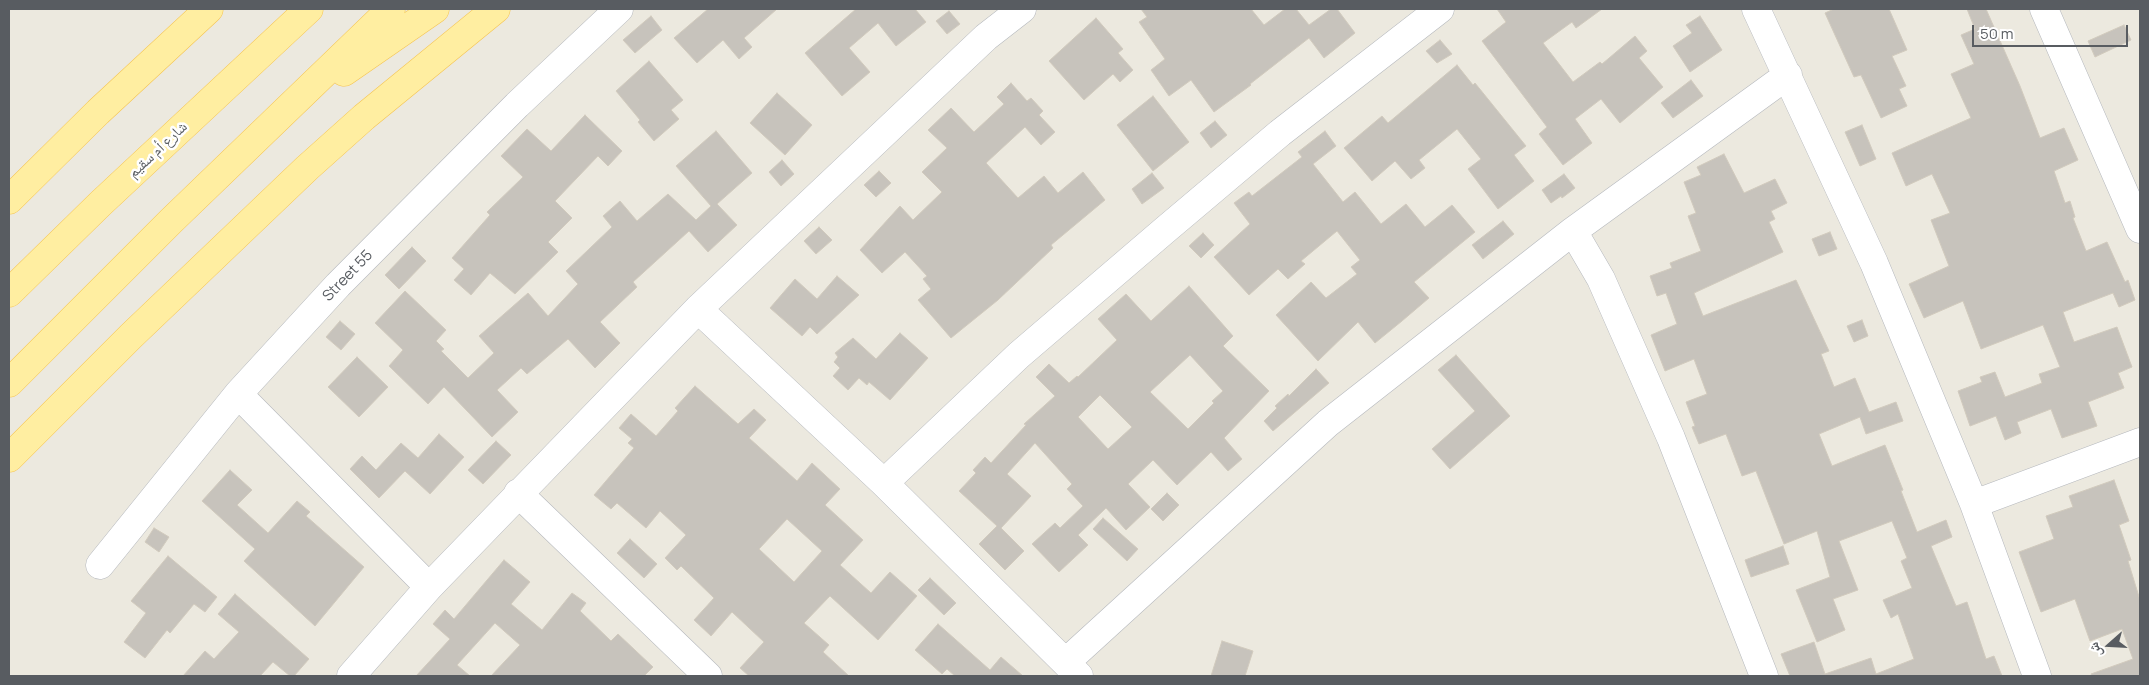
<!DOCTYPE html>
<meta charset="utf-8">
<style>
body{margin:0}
#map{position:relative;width:2149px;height:685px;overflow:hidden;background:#ece9df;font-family:Manrope,"Noto Naskh Arabic",sans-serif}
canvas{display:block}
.frame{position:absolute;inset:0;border:10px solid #585c61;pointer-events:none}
.north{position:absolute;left:2084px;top:620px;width:50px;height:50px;-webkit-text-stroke:4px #fff;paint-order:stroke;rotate:251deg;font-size:14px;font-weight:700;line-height:20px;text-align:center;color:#585c61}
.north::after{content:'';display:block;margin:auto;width:18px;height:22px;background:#585c61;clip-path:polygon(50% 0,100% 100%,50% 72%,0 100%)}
.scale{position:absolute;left:1972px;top:25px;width:156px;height:22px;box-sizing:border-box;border:2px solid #585c61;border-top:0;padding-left:6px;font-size:15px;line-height:18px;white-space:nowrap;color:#585c61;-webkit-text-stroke:4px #fff;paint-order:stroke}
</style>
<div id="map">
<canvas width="2149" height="685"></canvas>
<div class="frame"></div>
<div class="north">ش</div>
<div class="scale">50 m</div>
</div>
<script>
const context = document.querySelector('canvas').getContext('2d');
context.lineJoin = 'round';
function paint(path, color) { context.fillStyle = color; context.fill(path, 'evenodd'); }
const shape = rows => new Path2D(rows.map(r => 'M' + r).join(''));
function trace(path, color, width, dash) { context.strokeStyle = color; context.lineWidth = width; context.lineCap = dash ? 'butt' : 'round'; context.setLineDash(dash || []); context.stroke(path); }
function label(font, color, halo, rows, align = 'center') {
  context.font = font + ' Manrope,"Noto Naskh Arabic",sans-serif'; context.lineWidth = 5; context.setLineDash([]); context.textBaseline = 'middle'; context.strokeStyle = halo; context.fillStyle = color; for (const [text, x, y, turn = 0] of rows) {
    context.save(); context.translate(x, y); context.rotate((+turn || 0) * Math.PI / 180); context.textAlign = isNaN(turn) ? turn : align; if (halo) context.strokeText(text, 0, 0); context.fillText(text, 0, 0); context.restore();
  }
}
const building = shape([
 [708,9,777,9,744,38,752,47,739,59,723,40,697,63,674,38,708,9],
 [856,9,915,9,926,22,896,46,878,23,849,48,870,72,842,96,805,53,856,9],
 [1141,9,1251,9,1264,25,1285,9,1296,9,1309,25,1331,9,1337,9,1355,33,1324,58,1309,38,1250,84,1251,85,1214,112,1191,80,1169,96,1151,70,1165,59,1139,22,1147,17,1141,9],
 [1497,9,1602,9,1576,28,1572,22,1543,43,1573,82,1600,62,1602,64,1635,36,1647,51,1639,58,1663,87,1620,123,1601,99,1575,119,1592,143,1563,165,1539,134,1547,127,1482,41,1506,22,1497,9],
 [1834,9,1889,9,1907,50,1892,56,1906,86,1899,89,1907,106,1881,118,1861,75,1854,77,1825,13,1834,9],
 [1967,9,1986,9,2020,86,2040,138,2064,128,2078,160,2054,171,2065,203,2070,201,2075,217,2073,218,2086,251,2107,242,2125,282,2128,280,2135,300,2119,307,2113,293,2063,312,2074,342,2117,327,2132,367,2118,373,2124,388,2088,402,2097,426,2062,438,2051,409,2017,422,2021,433,2005,440,1996,416,1970,426,1958,391,1982,382,1980,377,1995,372,2005,397,2042,383,2039,374,2060,367,2043,325,1981,349,1963,301,1924,318,1909,284,1949,266,1931,220,1950,213,1932,174,1906,186,1892,153,1971,118,1951,74,1974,64,1961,35,1975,29,1967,9],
 [949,11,960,24,947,34,936,21,949,11],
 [651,16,662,30,635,53,623,40,651,16],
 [1700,16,1722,50,1690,72,1673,46,1692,33,1686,25,1700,16],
 [1096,18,1123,49,1118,53,1133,70,1120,82,1113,74,1084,100,1049,61,1096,18],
 [2124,25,2131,40,2095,57,2088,41,2124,25],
 [1440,40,1452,54,1437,63,1426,51,1440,40],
 [649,61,683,100,671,110,679,119,654,141,638,122,640,120,616,91,649,61],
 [1457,65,1473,85,1475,83,1526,146,1514,155,1534,181,1498,209,1468,169,1481,159,1457,129,1419,160,1425,168,1411,179,1395,161,1372,181,1344,148,1382,116,1388,123,1457,65],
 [1691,80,1703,96,1673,118,1661,103,1691,80],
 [1011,83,1027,101,1031,98,1043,111,1039,115,1055,132,1041,145,1025,127,986,163,1018,198,1044,176,1058,193,1083,172,1105,200,1051,245,1053,248,998,300,951,338,918,300,931,289,923,279,927,276,905,252,882,273,860,250,900,206,913,220,942,192,922,172,947,148,928,130,951,108,974,132,1004,104,997,97,1011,83],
 [777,93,812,125,785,155,750,123,777,93],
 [1153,96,1189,142,1153,171,1117,125,1153,96],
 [585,115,622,151,608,166,598,156,555,201,572,218,548,242,558,252,515,294,490,273,471,295,454,280,464,269,452,258,490,215,487,212,523,177,501,156,527,129,551,151,585,115],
 [1215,121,1227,135,1211,148,1200,133,1215,121],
 [1862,125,1876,159,1860,166,1845,132,1862,125],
 [716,131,752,173,717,204,737,225,708,252,689,231,633,282,637,287,600,322,620,343,595,368,568,339,527,374,521,368,497,390,518,412,492,437,444,387,428,404,389,366,403,350,375,323,405,291,446,330,436,341,444,349,441,351,468,378,494,353,479,336,528,293,548,316,578,284,566,271,612,227,603,216,620,201,637,221,668,194,696,220,711,206,676,166,716,131],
 [1325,131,1336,146,1313,164,1343,202,1355,192,1381,224,1406,204,1425,227,1452,205,1475,232,1414,282,1429,298,1402,321,1375,343,1358,322,1318,361,1276,315,1311,282,1326,298,1357,274,1351,267,1360,260,1337,231,1301,261,1305,264,1288,279,1278,269,1249,295,1214,257,1250,224,1234,203,1249,192,1252,196,1302,157,1298,152,1325,131],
 [1724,154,1744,193,1775,179,1787,203,1771,211,1775,219,1769,222,1783,252,1694,293,1703,316,1796,280,1829,351,1821,354,1834,387,1855,378,1869,412,1896,402,1903,421,1866,434,1860,417,1819,434,1832,466,1885,445,1903,490,1901,491,1917,532,1946,520,1952,537,1931,546,1956,606,1967,602,1986,659,1994,656,2002,676,1790,676,1781,654,1814,642,1825,674,1871,658,1876,674,1914,659,1898,614,1891,618,1883,600,1912,588,1901,561,1907,558,1892,521,1839,541,1858,590,1833,599,1845,630,1817,642,1796,590,1830,577,1817,531,1784,544,1756,471,1742,476,1726,434,1699,444,1692,427,1695,426,1686,402,1707,394,1694,359,1665,371,1651,335,1677,324,1666,293,1657,296,1650,276,1672,268,1670,263,1701,251,1688,216,1696,213,1684,182,1701,175,1697,167,1724,154],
 [782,160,794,174,781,186,769,172,782,160],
 [879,171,891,183,876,197,864,185,879,171],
 [1152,173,1164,188,1142,204,1132,189,1152,173],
 [1564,174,1575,188,1562,198,1561,196,1551,203,1542,190,1564,174],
 [1503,221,1514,234,1483,259,1472,245,1503,221],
 [819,227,832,240,816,254,804,241,819,227],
 [1830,232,1837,249,1819,256,1812,239,1830,232],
 [1203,233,1214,245,1201,258,1189,246,1203,233],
 [412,247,426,261,399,289,385,275,412,247],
 [837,276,859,295,817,334,810,327,802,336,770,308,795,279,817,299,837,276],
 [1189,286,1233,336,1223,346,1269,391,1224,438,1242,459,1228,471,1211,452,1177,485,1153,460,1128,484,1150,507,1126,530,1106,508,1078,535,1088,545,1059,572,1032,544,1055,523,1060,528,1083,506,1067,489,1072,484,1035,443,1007,474,1031,496,1001,528,1024,551,1005,570,979,544,997,526,959,491,976,473,973,470,985,457,991,463,1026,425,1024,424,1055,396,1036,377,1049,364,1069,383,1077,376,1078,377,1117,340,1098,319,1126,294,1151,321,1189,286],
 [1190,355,1223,391,1212,401,1214,403,1188,429,1150,392,1190,355],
 [1100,395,1132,427,1108,449,1078,417,1100,395],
 [1862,320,1868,336,1854,342,1847,326,1862,320],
 [340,321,355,334,341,350,326,337,340,321],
 [900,333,928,358,890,400,869,382,867,385,859,378,848,390,833,376,840,368,834,362,838,357,835,353,853,338,876,359,900,333],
 [1456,355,1510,416,1450,469,1432,449,1475,411,1438,370,1456,355],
 [357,357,388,387,359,417,328,387,357,357],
 [1316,369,1329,383,1273,431,1264,421,1277,408,1275,406,1288,394,1289,396,1316,369],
 [695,386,738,424,754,409,766,420,749,438,797,481,812,463,840,489,825,505,863,540,840,565,871,593,890,572,917,596,878,640,830,596,804,623,829,645,823,652,849,676,749,676,740,668,764,642,732,612,711,636,694,620,714,598,681,566,677,570,665,558,686,535,660,511,646,528,617,503,611,509,594,495,634,448,628,443,632,439,619,428,631,414,656,436,678,411,675,408,695,386],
 [787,519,822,551,794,582,759,549,787,519],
 [439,434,464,457,430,494,405,471,379,498,350,469,362,456,376,470,401,443,418,458,439,434],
 [496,441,511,455,483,484,468,470,496,441],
 [230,470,252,490,237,505,268,533,297,501,310,512,306,516,364,567,315,626,244,561,255,549,202,501,230,470],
 [2114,480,2129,521,2119,525,2131,560,2128,561,2140,600,2140,676,2092,676,2091,674,2133,659,2122,629,2090,641,2075,599,2041,612,2019,552,2054,539,2046,516,2073,507,2069,496,2114,480],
 [1167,493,1179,505,1163,521,1151,509,1167,493],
 [1103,518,1138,549,1127,561,1093,529,1103,518],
 [154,528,169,537,159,552,145,542,154,528],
 [630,539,657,564,644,578,617,553,630,539],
 [1783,546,1789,564,1751,577,1745,560,1783,546],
 [168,556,217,597,205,612,194,604,170,633,167,630,145,658,124,642,146,613,131,601,168,556],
 [504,560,530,582,511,604,542,630,572,593,586,603,580,611,611,641,618,634,653,667,644,676,491,676,520,645,495,623,457,665,470,676,416,676,450,639,433,624,445,610,454,619,504,560],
 [930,578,956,603,944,615,918,590,930,578],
 [235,594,309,659,294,676,290,676,273,662,260,676,183,676,205,651,214,659,239,632,218,614,235,594],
 [938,624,990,670,1001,657,1023,676,955,676,947,669,942,674,915,650,938,624],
 [1222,641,1253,651,1245,676,1211,676,1222,641]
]);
const minor = shape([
 [1756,9,1874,263,1974,504,2037,676],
 [2044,9,2140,229],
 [1573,231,1601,279,1671,438,1764,676],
 [698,309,884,483,1079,676],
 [238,394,429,587],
 [884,483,1019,355,1165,230,1280,133,1440,9],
 [518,493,708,676],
 [1974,504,2140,442],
 [100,565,238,394,338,285,517,105,619,9],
 [1066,662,1328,423,1573,231,1788,75],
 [351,676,429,587,698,309,986,37,1022,9]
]);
const major = shape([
 [344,72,435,9],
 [9,200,98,112,209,9],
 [9,293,101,203,309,9],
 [9,383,171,221,391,9],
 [9,458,131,336,307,168,364,117,496,9]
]);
const streetNames = [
 ["شارع أم سقيم",158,150,-43],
 ["Street 55",348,276,-46]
];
paint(building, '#c7c3bc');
trace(building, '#d1cabd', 1);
trace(minor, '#b5b8bd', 29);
trace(major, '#f5c34f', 29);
trace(minor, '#fff', 28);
trace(major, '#ffeea1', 28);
label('15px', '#585c61', '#fff', streetNames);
</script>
